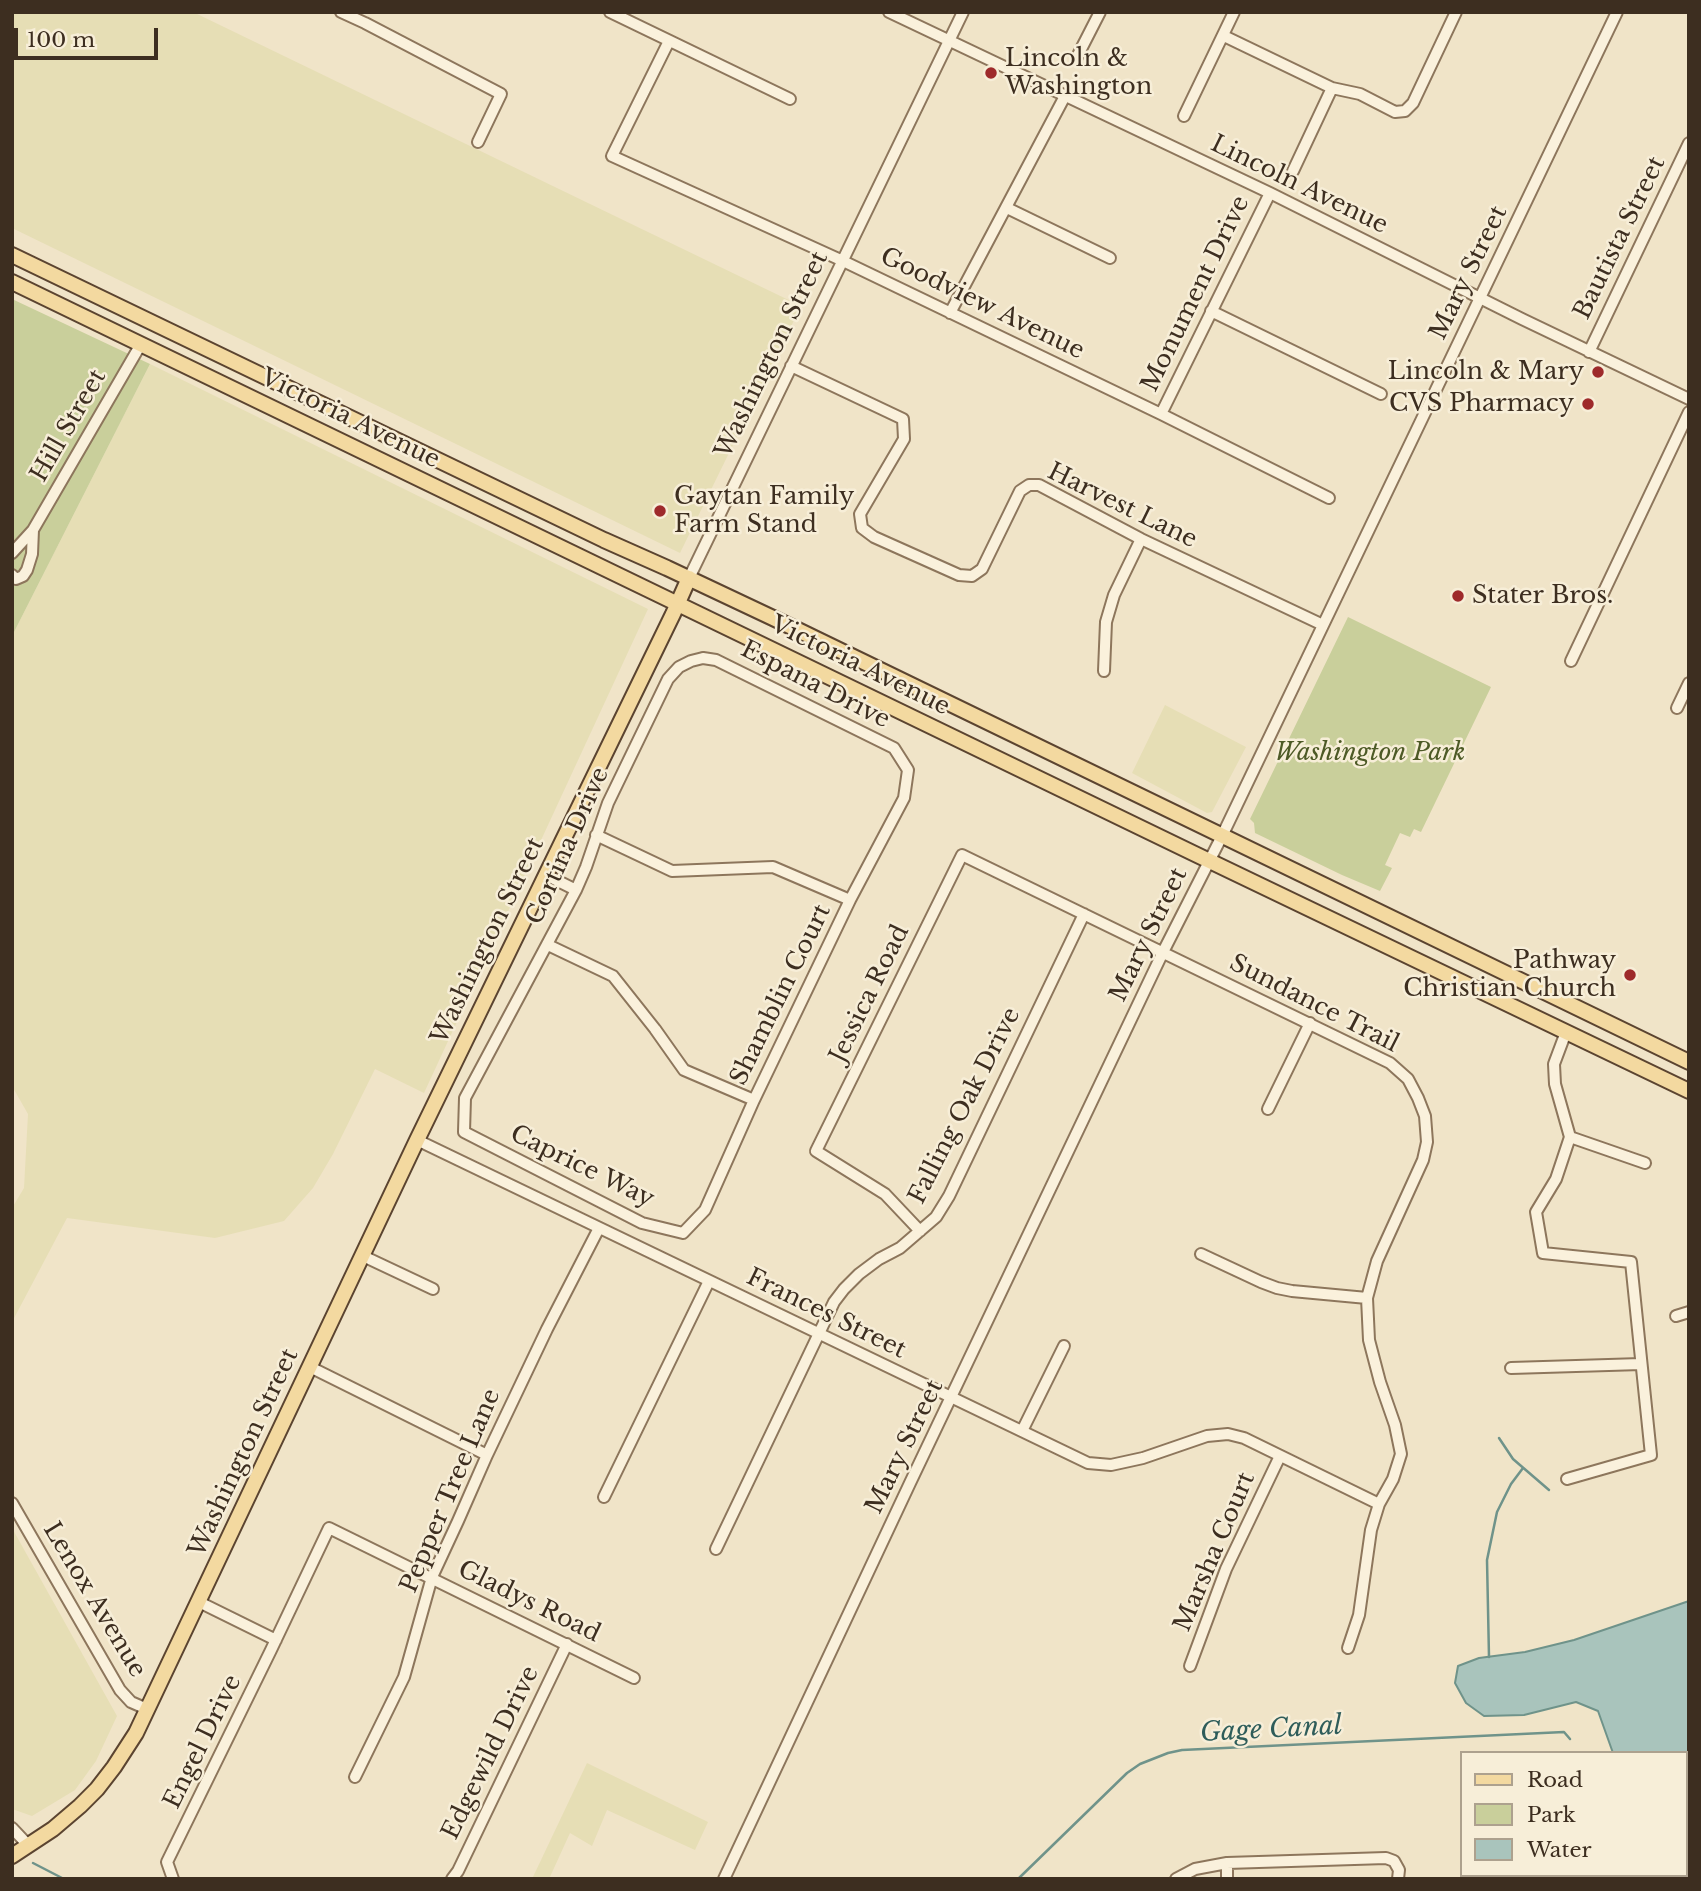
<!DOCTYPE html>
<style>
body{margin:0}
#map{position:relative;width:1701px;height:1891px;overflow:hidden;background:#f0e4c8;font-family:"Libre Baskerville",serif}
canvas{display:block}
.frame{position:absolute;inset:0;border:14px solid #3d2e20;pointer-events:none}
.legend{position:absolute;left:1460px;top:1751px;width:228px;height:126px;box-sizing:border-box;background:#f7eed8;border:2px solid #ada18e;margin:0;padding:9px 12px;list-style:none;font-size:21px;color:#3d2e20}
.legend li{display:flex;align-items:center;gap:14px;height:35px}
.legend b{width:35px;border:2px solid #ada18e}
.scale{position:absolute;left:14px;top:28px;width:144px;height:32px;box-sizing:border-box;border:4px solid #3d2e20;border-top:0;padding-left:9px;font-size:21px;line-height:24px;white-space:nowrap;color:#3d2e20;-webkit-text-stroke:5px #f7eed8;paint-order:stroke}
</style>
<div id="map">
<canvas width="1701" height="1891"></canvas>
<div class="frame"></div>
<ul class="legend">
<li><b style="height:9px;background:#f3d9a0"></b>Road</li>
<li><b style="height:19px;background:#c9cf9b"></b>Park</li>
<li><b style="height:19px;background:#a9c4bc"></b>Water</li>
</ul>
<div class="scale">100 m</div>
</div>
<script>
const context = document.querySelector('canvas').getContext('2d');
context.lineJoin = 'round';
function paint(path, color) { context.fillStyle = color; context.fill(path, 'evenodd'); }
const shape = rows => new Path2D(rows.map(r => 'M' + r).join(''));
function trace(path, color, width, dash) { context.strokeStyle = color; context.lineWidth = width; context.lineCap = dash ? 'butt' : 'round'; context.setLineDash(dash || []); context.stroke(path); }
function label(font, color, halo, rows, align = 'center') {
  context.font = font + ' "Libre Baskerville",serif'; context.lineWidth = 5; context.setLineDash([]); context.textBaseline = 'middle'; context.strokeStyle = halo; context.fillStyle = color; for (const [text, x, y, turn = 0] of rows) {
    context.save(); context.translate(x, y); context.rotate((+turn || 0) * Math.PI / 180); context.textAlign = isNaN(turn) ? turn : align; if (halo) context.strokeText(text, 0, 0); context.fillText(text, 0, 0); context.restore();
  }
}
const farmland = shape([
 [12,12,193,12,801,306,680,553,12,228],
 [150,364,648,609,424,1093,375,1069,333,1154,313,1188,284,1221,215,1238,67,1218,12,1322,12,1208,24,1188,28,1114,12,1086,12,636],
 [1165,705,1246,747,1212,812,1207,813,1132,773],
 [12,1528,117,1716,96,1761,75,1790,32,1816,12,1809],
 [587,1763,708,1822,695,1850,607,1810,592,1846,570,1833,549,1879,532,1879]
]);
const green = shape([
 [12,299,150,364,12,636],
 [1348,617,1491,687,1421,832,1414,829,1410,837,1400,833,1385,865,1392,868,1380,891,1342,875,1255,833,1254,823,1250,819]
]);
const water = shape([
 [1689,1601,1689,1879,1571,1879,1574,1875,1685,1875,1685,1753,1613,1753,1598,1711,1576,1702,1524,1715,1484,1716,1466,1703,1455,1683,1458,1666,1479,1658,1525,1652,1574,1640,1689,1601]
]);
const stream = shape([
 [1499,1438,1513,1459,1549,1490],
 [1489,1657,1487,1560,1497,1512,1511,1484,1523,1468],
 [33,1863,64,1879],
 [1018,1879,1127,1773,1140,1764,1168,1753,1182,1750,1564,1732,1570,1739]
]);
const minor = shape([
 [341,12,365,23,501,94,478,142],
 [610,12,790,99],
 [889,12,1270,193,1522,319,1689,399],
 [1224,36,1332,88,1360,94,1395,112,1405,111,1413,103,1456,12],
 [669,41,612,156,843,261,1161,414,1329,498],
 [1077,57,1100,12],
 [1184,116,1234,12],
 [1293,171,1332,88],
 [1007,208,1110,258],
 [1211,311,1381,394],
 [950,313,1065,96],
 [1589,352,1689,143],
 [791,366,903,419,904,439,860,514,862,528,874,537,959,575,972,576,982,569,1020,491,1029,485,1039,485,1141,539,1323,625],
 [1161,414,1270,193],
 [12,553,33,530,141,344],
 [12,575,16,579,23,576,27,570,32,554,33,530],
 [689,578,963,12],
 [703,658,716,660,894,748,908,770,904,798,850,900,754,1100,705,1210,683,1233,642,1223,464,1132,465,1098,576,890,586,867,608,803,668,679,679,667,691,661,703,658],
 [1571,661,1689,412],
 [1104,671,1106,622,1114,595,1141,539],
 [1677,708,1689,683],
 [596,835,672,871,773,867,850,900],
 [546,875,576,890],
 [548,945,613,976,655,1029,684,1070,754,1100],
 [1566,1032,1554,1064,1555,1084,1570,1137,1556,1179,1536,1212,1543,1253,1631,1262,1651,1455,1567,1479],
 [1268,1109,1310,1023],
 [1570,1137,1645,1163],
 [417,1140,1088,1463,1111,1465,1143,1458,1207,1436,1228,1434,1244,1438,1379,1504],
 [920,1231,885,1194,816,1151,962,855,1390,1063,1408,1079,1418,1098,1425,1116,1427,1142,1423,1160,1377,1261,1367,1298,1369,1340,1380,1382,1395,1425,1401,1454,1393,1479,1379,1504,1371,1530,1359,1615,1348,1648],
 [1201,1254,1261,1282,1277,1288,1292,1291,1367,1298],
 [363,1256,433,1289],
 [1676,1316,1689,1312],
 [310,1367,487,1455],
 [1511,1368,1641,1364],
 [1022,1431,1064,1346],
 [604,1497,709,1281],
 [12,1503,120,1690,131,1702,147,1709],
 [716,1549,834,1302,844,1289,859,1274,879,1259,900,1248,936,1217,949,1196,1084,914],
 [199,1602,276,1640],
 [1190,1666,1226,1569,1280,1456],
 [355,1777,404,1677,432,1577,458,1521,487,1455,547,1329,599,1228],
 [12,1828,28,1845],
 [1227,1863,1227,1879],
 [173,1879,167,1862,271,1650,329,1528,634,1678],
 [452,1879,458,1871,567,1644],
 [724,1879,910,1483,1163,952,1222,836,1617,12],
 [1176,1879,1195,1869,1227,1863,1386,1858,1394,1861,1399,1870,1398,1879]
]);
const major = shape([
 [12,255,604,540,667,568,773,618,1689,1062],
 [12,282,1195,854,1689,1091],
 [12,1856,53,1829,80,1806,97,1789,114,1767,136,1733,417,1140,673,614,689,578]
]);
const markers = [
 [991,73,7,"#9e2a2b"],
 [1598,372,7,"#9e2a2b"],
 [1588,404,7,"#9e2a2b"],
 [660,511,7,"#9e2a2b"],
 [1458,596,7,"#9e2a2b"],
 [1630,975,7,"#9e2a2b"]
];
const poiNames = [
 ["Lincoln &",1005,59],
 ["Washington",1005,87],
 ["Lincoln & Mary",1584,372,"right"],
 ["CVS Pharmacy",1574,404,"right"],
 ["Gaytan Family",674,497],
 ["Farm Stand",674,525],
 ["Stater Bros.",1472,596],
 ["Pathway",1616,961,"right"],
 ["Christian Church",1616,989,"right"]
];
const streetNames = [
 ["Lincoln Avenue",1299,185,26],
 ["Bautista Street",1620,238,-64],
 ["Mary Street",1469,273,-64],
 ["Monument Drive",1196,294,-64],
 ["Goodview Avenue",982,304,26],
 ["Washington Street",772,355,-64],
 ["Victoria Avenue",350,419,26],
 ["Hill Street",69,426,-60],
 ["Harvest Lane",1122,506,26],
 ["Victoria Avenue",860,666,26],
 ["Espana Drive",815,685,27],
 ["Cortina Drive",568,846,-66],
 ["Mary Street",1149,935,-64],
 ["Washington Street",488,941,-64],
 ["Jessica Road",870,994,-64],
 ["Shamblin Court",781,995,-64],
 ["Sundance Trail",1314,1004,27],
 ["Falling Oak Drive",965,1106,-63],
 ["Caprice Way",582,1167,26],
 ["Frances Street",826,1314,26],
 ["Mary Street",905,1447,-64],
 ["Washington Street",244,1453,-65],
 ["Pepper Tree Lane",451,1491,-67],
 ["Marsha Court",1215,1552,-67],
 ["Lenox Avenue",94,1600,59],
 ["Gladys Road",529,1602,26],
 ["Engel Drive",203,1742,-64],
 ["Edgewild Drive",491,1753,-64]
];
const parkNames = [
 ["Washington Park",1370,753]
];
const waterNames = [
 ["Gage Canal",1271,1730,-3]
];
paint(farmland, '#e6deb5');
paint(green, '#c9cf9b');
paint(water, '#a9c4bc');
trace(water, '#6f938a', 2);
trace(stream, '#6f938a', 2.5);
trace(minor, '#8d765c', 14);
trace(major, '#5b4430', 18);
trace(minor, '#faf1dc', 10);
trace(major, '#f3d9a0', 14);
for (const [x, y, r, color] of markers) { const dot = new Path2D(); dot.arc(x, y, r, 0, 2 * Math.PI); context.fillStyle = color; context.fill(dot); trace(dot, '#f7eed8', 2.5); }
label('24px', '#3d2e20', '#f7eed8', poiNames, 'left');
label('24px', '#3d2e20', '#f7eed8', streetNames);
label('italic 24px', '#4d5a26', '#f7eed8', parkNames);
label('italic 26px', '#2f5d5a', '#f7eed8', waterNames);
</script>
